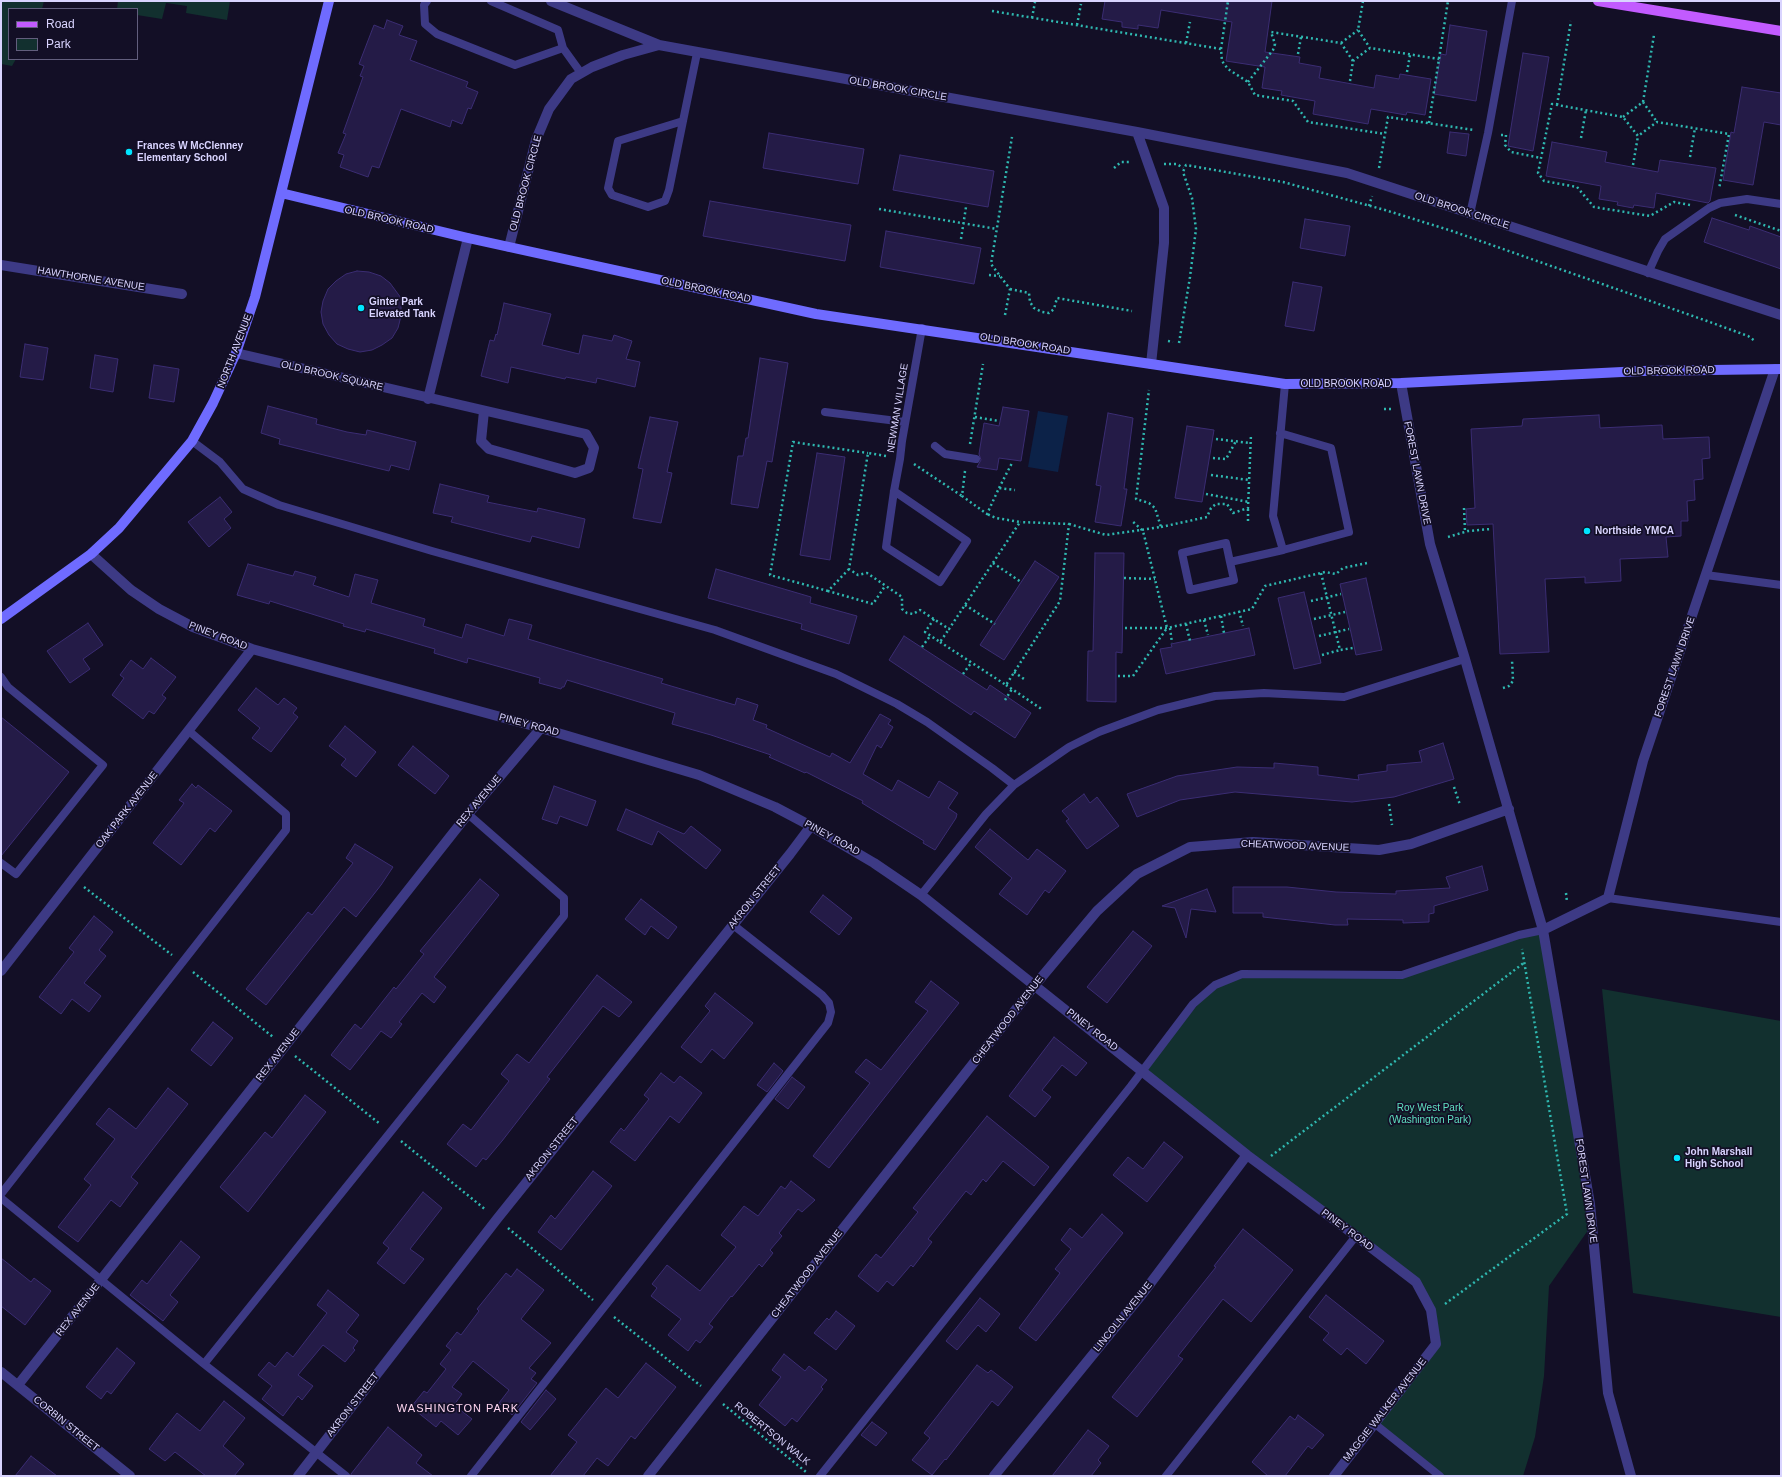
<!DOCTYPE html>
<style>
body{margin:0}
#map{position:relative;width:1782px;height:1477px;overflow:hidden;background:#130f26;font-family:Arial,sans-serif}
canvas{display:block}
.frame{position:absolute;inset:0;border:2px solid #d9d4ff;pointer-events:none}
.legend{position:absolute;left:8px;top:8px;width:130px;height:52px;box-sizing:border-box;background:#130f26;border:1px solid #625e7d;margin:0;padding:5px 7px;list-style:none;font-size:12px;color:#d9d4ff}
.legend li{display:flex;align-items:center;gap:8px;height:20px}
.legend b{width:20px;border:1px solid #625e7d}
</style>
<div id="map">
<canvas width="1782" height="1477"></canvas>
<div class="frame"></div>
<ul class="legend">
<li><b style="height:5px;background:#c25bff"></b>Road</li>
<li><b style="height:11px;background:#12302f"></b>Park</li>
</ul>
</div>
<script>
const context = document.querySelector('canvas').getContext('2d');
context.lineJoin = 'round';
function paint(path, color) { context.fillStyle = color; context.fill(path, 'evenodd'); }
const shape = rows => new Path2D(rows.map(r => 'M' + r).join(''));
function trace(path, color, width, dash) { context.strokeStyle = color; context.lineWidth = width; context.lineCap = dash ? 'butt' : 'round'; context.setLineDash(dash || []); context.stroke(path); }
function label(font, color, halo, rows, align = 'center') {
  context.font = font + ' Arial,sans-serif'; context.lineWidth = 3.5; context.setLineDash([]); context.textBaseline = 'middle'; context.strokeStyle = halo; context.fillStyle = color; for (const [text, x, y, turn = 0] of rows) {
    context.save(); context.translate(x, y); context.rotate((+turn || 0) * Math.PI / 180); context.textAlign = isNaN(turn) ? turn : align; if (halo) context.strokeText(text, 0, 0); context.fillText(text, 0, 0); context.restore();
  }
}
const green = shape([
 [1,1,44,1,42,9,9,9,9,59,16,59,12,66,1,64],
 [118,1,230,1,227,20,186,13,187,6,166,3,162,19,137,15,137,9,117,9],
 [1543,930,1591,1226,1549,1286,1544,1376,1535,1437,1523,1476,1440,1476,1375,1424,1436,1344,1431,1310,1416,1282,1142,1069,1215,985,1242,974,1402,975],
 [1602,989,1781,1021,1781,1317,1633,1293]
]);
const water = shape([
 [1038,411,1068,416,1058,472,1028,467]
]);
const building = shape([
 [1105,1,1272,1,1265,52,1300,57,1299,63,1321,67,1319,78,1374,88,1376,75,1399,79,1400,74,1431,79,1425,115,1407,112,1406,115,1371,109,1368,124,1313,114,1315,101,1281,95,1282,91,1262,88,1265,67,1226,61,1232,22,1161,10,1158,28,1138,25,1138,29,1122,27,1122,22,1102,19,1105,1],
 [387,20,403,26,399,35,417,41,410,60,468,82,466,87,478,92,471,109,468,108,462,124,452,120,450,127,401,109,379,168,372,166,368,177,340,167,344,155,338,153,346,134,343,133,363,77,360,76,364,66,359,64,374,25,384,29,387,20],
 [1450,25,1487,31,1476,101,1434,94,1441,54,1446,55,1450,25],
 [1523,53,1549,57,1533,151,1508,146,1523,53],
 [1742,87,1781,93,1781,125,1764,122,1753,185,1723,180,1731,132,1734,133,1742,87],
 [1450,132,1469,134,1466,156,1447,153,1450,132],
 [769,133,864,149,858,184,763,168,769,133],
 [1552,142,1607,152,1605,162,1658,172,1660,160,1716,168,1710,201,1708,203,1656,193,1654,208,1634,205,1633,208,1617,205,1618,202,1599,199,1601,186,1546,176,1552,142],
 [900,155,994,171,988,207,893,190,900,155],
 [710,201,851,225,845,261,703,236,710,201],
 [1712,218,1749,230,1750,226,1781,237,1781,269,1704,242,1712,218],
 [1305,219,1350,226,1345,256,1300,248,1305,219],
 [886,231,981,248,974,284,880,267,886,231],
 [357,271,369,272,381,276,390,283,401,298,401,316,398,328,392,338,382,345,372,350,360,352,348,349,337,344,329,335,323,324,321,312,323,301,328,289,336,281,346,274,357,271],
 [1293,282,1322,287,1314,331,1285,326,1293,282],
 [504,303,551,314,542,345,579,354,583,335,612,341,614,335,632,341,626,359,640,362,635,387,597,378,596,383,566,377,565,379,511,367,508,383,481,376,490,340,494,341,496,334,497,335,504,303],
 [25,344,48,348,43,380,20,377,25,344],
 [95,355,118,359,113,392,90,388,95,355],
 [760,358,788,363,772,462,767,461,758,508,731,504,738,456,743,456,746,438,748,438,760,358],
 [154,365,179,369,174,402,149,398,154,365],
 [268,406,317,419,316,424,347,432,366,435,367,430,416,442,409,470,391,465,389,471,279,444,280,439,261,433,268,406],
 [1003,407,1029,411,1021,461,999,458,997,470,977,467,981,460,979,454,984,423,999,426,1003,407],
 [1108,413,1133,418,1124,489,1127,489,1121,526,1095,522,1101,486,1096,485,1108,413],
 [1599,415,1600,428,1662,425,1663,439,1709,437,1710,458,1702,459,1703,479,1694,480,1695,500,1687,501,1688,521,1681,521,1681,536,1666,537,1668,557,1620,559,1621,581,1585,583,1585,577,1545,579,1549,652,1500,654,1493,524,1467,525,1466,509,1475,508,1471,429,1522,426,1523,419,1599,415],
 [650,417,678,422,667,472,672,473,661,523,633,518,643,469,638,468,650,417],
 [1187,426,1214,430,1202,502,1175,498,1187,426],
 [817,453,845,457,830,560,800,555,817,453],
 [440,484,489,496,487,502,537,512,538,508,585,519,579,548,532,536,530,542,451,522,453,517,433,513,440,484],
 [220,497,232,512,224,519,231,528,209,547,188,522,220,497],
 [1095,553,1124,553,1122,653,1116,652,1116,702,1087,701,1088,651,1093,651,1095,553],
 [1035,561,1059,577,1004,660,980,645,1035,561],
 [248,564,293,576,295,571,316,577,313,585,349,597,355,574,378,580,371,603,425,619,423,626,462,638,466,624,504,636,509,619,532,625,528,639,663,679,661,683,735,705,737,698,758,705,753,720,767,725,766,728,830,757,832,753,850,763,880,714,891,720,888,724,893,727,881,748,877,745,863,774,892,791,898,780,929,798,939,781,958,793,948,808,957,814,956,818,935,850,923,843,924,841,862,803,863,801,806,772,805,773,769,757,771,755,711,735,672,724,675,713,567,680,564,687,562,687,561,689,539,683,540,678,468,658,467,663,434,653,435,649,366,629,365,632,343,626,344,624,270,601,269,604,237,595,248,564],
 [716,569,811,597,810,603,857,616,849,644,801,629,802,624,708,598,716,569],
 [1366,578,1382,650,1356,655,1340,584,1366,578],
 [1304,592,1321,663,1294,669,1278,598,1304,592],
 [88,623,103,645,83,659,90,669,70,683,47,651,88,623],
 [1249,628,1255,655,1166,674,1160,649,1172,647,1171,644,1249,628],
 [904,636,987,690,990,685,1031,713,1015,738,974,711,971,715,889,660,904,636],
 [151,658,176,677,162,695,166,698,154,714,149,711,143,719,112,695,124,678,120,675,131,660,143,669,151,658],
 [256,688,278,705,284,698,297,708,293,713,298,717,271,752,252,738,260,728,238,710,256,688],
 [1,717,69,772,1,856,1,717],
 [345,726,376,752,356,777,341,765,346,759,329,746,345,726],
 [1443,743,1454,779,1394,797,1352,802,1235,792,1180,800,1137,817,1127,794,1177,776,1237,767,1274,768,1274,763,1318,767,1318,775,1359,780,1358,775,1387,771,1387,765,1422,762,1419,751,1443,743],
 [413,746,449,776,435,794,398,765,413,746],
 [192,784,196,788,198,785,232,811,215,832,210,828,181,865,153,843,182,806,184,803,179,800,192,784],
 [554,786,596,801,587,826,560,816,557,824,542,819,554,786],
 [1084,794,1090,803,1097,797,1119,826,1087,849,1066,821,1069,819,1062,811,1084,794],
 [626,809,684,834,691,826,721,850,706,869,658,831,652,845,617,830,626,809],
 [990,829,1028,860,1037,849,1066,871,1049,893,1045,890,1027,915,999,894,1012,878,975,847,990,829],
 [355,844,393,867,381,885,356,917,344,907,266,1005,246,989,308,912,312,915,353,863,346,858,355,844],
 [1482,866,1488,890,1434,906,1434,913,1429,914,1429,922,1403,923,1403,920,1347,919,1348,925,1335,925,1263,917,1263,913,1233,913,1233,887,1287,887,1336,892,1396,894,1396,891,1450,888,1446,877,1482,866],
 [480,879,499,895,434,977,446,987,434,1003,422,993,399,1022,402,1024,391,1038,381,1031,350,1070,331,1055,355,1024,361,1029,394,987,396,989,424,954,420,951,480,879],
 [1207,889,1216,912,1191,909,1186,938,1175,908,1162,906,1207,889],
 [823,895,852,918,839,935,810,912,823,895],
 [641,899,677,927,668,939,651,926,645,935,625,919,641,899],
 [94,916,113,932,99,950,106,956,84,983,101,996,89,1012,72,999,61,1014,39,997,74,952,69,948,94,916],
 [1133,931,1152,946,1107,1003,1087,987,1133,931],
 [597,975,632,1002,619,1017,603,1006,547,1077,550,1079,502,1141,486,1160,483,1158,476,1167,447,1144,463,1124,471,1130,509,1081,501,1074,517,1054,529,1063,597,975],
 [931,981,959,1003,829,1168,813,1156,870,1083,855,1072,866,1059,881,1070,928,1011,915,1002,931,981],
 [715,993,753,1023,724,1059,712,1049,701,1063,681,1047,710,1011,705,1006,715,993],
 [213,1022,233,1038,211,1066,191,1050,213,1022],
 [1054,1037,1087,1063,1076,1076,1062,1065,1042,1090,1051,1097,1035,1117,1009,1096,1054,1037],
 [774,1063,783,1071,767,1092,757,1085,774,1063],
 [661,1073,674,1083,680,1076,702,1093,679,1123,670,1116,635,1161,610,1142,621,1128,624,1131,649,1099,644,1095,661,1073],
 [792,1077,805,1087,788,1109,775,1099,792,1077],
 [168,1088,188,1104,131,1177,138,1183,131,1192,120,1207,111,1200,78,1242,58,1227,91,1185,84,1179,115,1139,96,1124,109,1108,136,1129,168,1088],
 [305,1095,326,1112,248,1212,220,1187,265,1132,272,1138,305,1095],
 [987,1116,1049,1167,1034,1186,1003,1161,986,1182,983,1179,971,1195,966,1191,928,1239,932,1242,913,1267,911,1265,893,1286,887,1281,878,1292,858,1276,876,1254,881,1258,918,1212,913,1208,987,1116],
 [1164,1142,1183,1157,1147,1202,1113,1175,1128,1157,1143,1169,1164,1142],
 [593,1171,612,1186,561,1250,538,1232,551,1215,555,1219,593,1171],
 [791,1181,815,1200,802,1212,798,1209,779,1233,782,1236,770,1250,773,1253,762,1267,759,1264,732,1297,731,1296,709,1324,713,1327,700,1343,696,1340,688,1351,668,1335,681,1319,651,1296,657,1288,652,1284,667,1265,700,1291,736,1247,721,1235,744,1206,758,1216,781,1186,785,1189,791,1181],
 [423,1192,442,1208,410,1249,424,1259,404,1284,377,1263,389,1248,383,1243,423,1192],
 [1102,1214,1123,1233,1036,1341,1019,1328,1060,1273,1055,1269,1071,1249,1061,1240,1070,1228,1082,1238,1102,1214],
 [1243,1229,1293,1270,1251,1322,1223,1299,1178,1356,1183,1359,1137,1417,1112,1397,1216,1267,1214,1266,1243,1229],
 [181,1241,200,1257,170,1295,178,1302,163,1321,130,1295,142,1280,147,1284,181,1241],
 [1,1258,31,1282,34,1278,51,1291,25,1325,1,1306,1,1258],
 [517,1269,544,1290,521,1319,551,1343,529,1368,536,1373,531,1379,537,1383,512,1415,499,1403,509,1390,473,1361,452,1387,462,1394,454,1405,472,1419,458,1435,441,1421,436,1427,411,1407,424,1391,427,1393,446,1369,440,1364,451,1350,446,1346,457,1332,461,1335,479,1311,477,1309,506,1273,511,1277,517,1269],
 [328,1290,359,1315,346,1332,358,1341,353,1348,355,1350,345,1362,323,1345,298,1375,313,1386,302,1400,298,1396,283,1416,262,1399,272,1386,258,1375,269,1362,275,1367,287,1352,293,1357,327,1313,317,1305,328,1290],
 [1326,1295,1384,1341,1366,1364,1347,1348,1341,1355,1323,1340,1329,1333,1309,1317,1326,1295],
 [980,1298,1000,1314,986,1332,978,1325,957,1350,946,1341,980,1298],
 [836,1311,855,1326,836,1350,814,1333,827,1318,829,1320,836,1311],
 [117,1348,135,1363,111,1394,107,1391,101,1399,86,1387,117,1348],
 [784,1354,805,1371,809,1366,827,1380,821,1387,823,1389,797,1422,792,1418,785,1426,759,1405,781,1377,772,1370,784,1354],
 [646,1363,676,1387,635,1439,631,1436,608,1466,597,1458,583,1476,550,1476,577,1442,568,1435,606,1388,618,1398,646,1363],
 [977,1365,988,1373,991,1370,1013,1387,998,1406,992,1401,946,1460,945,1459,932,1475,912,1460,930,1438,924,1433,977,1365],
 [546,1390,556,1399,530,1430,521,1422,546,1390],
 [224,1401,245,1418,223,1446,244,1464,234,1476,206,1476,175,1452,165,1461,149,1449,177,1413,200,1431,224,1401],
 [1298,1415,1324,1435,1312,1449,1308,1446,1285,1476,1268,1476,1252,1462,1290,1416,1295,1420,1298,1415],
 [872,1422,887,1433,876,1446,861,1435,872,1422],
 [388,1427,422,1455,416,1463,433,1476,351,1476,351,1474,388,1427],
 [1088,1430,1109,1446,1098,1460,1101,1463,1091,1476,1052,1476,1088,1430],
 [31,1456,57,1476,15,1476,31,1456]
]);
const path = shape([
 [1363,1,1358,30,1370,48],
 [992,11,1221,49,1222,61,1228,69,1248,82,1255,95,1293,101,1308,122,1385,134],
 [1032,18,1035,2],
 [1077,25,1081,4],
 [1186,43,1190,22],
 [1341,43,1358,30],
 [1221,49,1228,1],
 [1298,54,1301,37],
 [1407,72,1410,55],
 [1350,81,1353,61,1370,48,1439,59],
 [1248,82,1273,50,1275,44,1271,32,1341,43,1353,61],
 [1643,102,1654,35],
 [1557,105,1571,21],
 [1623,117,1643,102,1657,122],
 [1429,123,1448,1],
 [1501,135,1506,135,1505,145,1511,152,1541,158],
 [1581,138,1586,110],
 [1690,157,1695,128],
 [1164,164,1177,164,1183,168],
 [1633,165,1638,136],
 [1114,168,1121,162,1131,162],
 [1379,168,1388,117,1474,130],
 [1690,205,1674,202,1650,216,1594,207,1577,187,1544,181,1538,173,1552,104,1623,117,1638,136,1657,122,1729,134,1719,189],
 [1369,206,1372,196],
 [879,209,997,229],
 [1735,215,1781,231],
 [961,239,966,207],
 [989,275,1000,276],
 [1010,289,1029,293,1030,302,1034,308,1042,312,1049,313,1054,309,1057,298,1132,311],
 [1005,315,1010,289,991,264,1012,137],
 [1168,341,1173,342],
 [1179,343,1190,277,1196,229,1192,198,1183,172,1186,165,1283,182,1385,210,1452,231,1707,321,1748,336,1755,341],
 [1384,409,1391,409],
 [975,417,999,421],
 [1216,439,1250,443],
 [970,444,983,364],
 [886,456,868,453,849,569,858,575,867,573,902,597,902,609,907,613,913,614,920,610,949,629,1020,522,996,518,987,514],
 [1213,458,1226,459,1236,441],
 [914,464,962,496],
 [965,471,962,496,987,514,999,488,1015,490],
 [1211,475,1249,480],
 [999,488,1012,463],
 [1206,494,1249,502],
 [1464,508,1465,532],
 [1248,521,1248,508],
 [1069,524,1106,535,1161,527,1155,508,1149,503,1136,499,1149,390],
 [1161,527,1207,517,1211,508,1216,504,1227,504,1233,513,1248,508,1251,434],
 [1448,537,1468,531,1491,529],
 [993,563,1021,582],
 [849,569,828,591,873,604,885,586],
 [1321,573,1340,650,1353,648],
 [1124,578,1155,579],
 [828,591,770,575,793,442,868,453],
 [1311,601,1341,594],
 [965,605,995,624],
 [1239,611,1243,626],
 [1221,616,1224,633],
 [934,619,925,632,940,642,949,629],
 [1314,619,1345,612],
 [1204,620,1208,635],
 [1186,624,1190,641],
 [1125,628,1167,628,1252,609,1265,586,1325,572,1336,574,1343,568,1367,563],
 [1170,628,1172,643],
 [1319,636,1349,629],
 [940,642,1006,685,1060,601,1069,524,1020,522],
 [922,647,930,636],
 [1322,655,1340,650],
 [1014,672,1024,679],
 [963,674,971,663],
 [1118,676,1133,676,1167,628,1143,531,1131,520],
 [1006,685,1043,710],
 [1503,688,1509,686,1513,681,1512,660],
 [1005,700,1012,689],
 [1454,787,1460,805],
 [1389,804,1392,825],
 [84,887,172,955],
 [1566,893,1567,902],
 [193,972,273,1037],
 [295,1056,380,1124],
 [401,1141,486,1210],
 [1271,1156,1525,962],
 [508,1228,593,1300],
 [1445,1304,1567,1214,1522,949],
 [614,1317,701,1386],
 [723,1404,806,1472]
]);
const lane = shape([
 [427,1,424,5,425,24,437,34,515,65,563,48],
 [491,1,558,30,563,48,581,73],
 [683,121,618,141,608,188,612,195,648,207,665,201,669,190,683,121,697,53],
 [1470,214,1488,133,1512,1],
 [1648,273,1658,251,1665,239,1709,208,1720,203,1747,199,1781,204],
 [825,412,905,422],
 [1280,433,1331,448,1349,532,1283,550,1273,516,1285,384],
 [192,441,220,462,243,489,279,505,432,551,715,630,836,674,897,704,927,722,992,768,1014,785],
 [935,446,945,454,976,459],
 [894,491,967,541,940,582,886,547,894,491,900,459,902,441,922,328],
 [1230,562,1226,543,1182,553,1190,590,1234,580,1230,562,1283,550],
 [1706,575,1781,585],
 [1,677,8,687,103,765,16,874,1,863],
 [921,895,986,814,1014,785,1069,747,1099,732,1158,710,1215,696,1264,693,1344,697,1465,659],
 [1608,898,1781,922],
 [1,1194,286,830,286,814,189,731],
 [1,1198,204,1364,346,1476],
 [204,1364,564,916,564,898,468,814],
 [1375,1424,1440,1476],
 [471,1476,828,1023,831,1012,829,1003,822,995,732,924],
 [820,1476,1131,1086,1193,1004,1215,985,1242,974,1402,975,1519,935,1543,930],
 [1166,1476,1356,1236]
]);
const street = shape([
 [551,1,659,45],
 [1137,132,1164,208,1164,243,1151,364],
 [509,247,536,140,549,109,571,79,592,67,623,55,659,45,1137,132,1347,173,1781,315],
 [1,265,182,294],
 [236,353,586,434,594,448,589,468,575,473,489,449,481,441,484,411],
 [1401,383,1430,544,1465,659,1543,930,1590,1204,1608,1393,1631,1476],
 [428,399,468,238],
 [91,554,131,590,159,609,193,627,252,649,541,728,699,775,775,807,811,826,874,863,921,895,1247,1155,1356,1236,1416,1282,1431,1310,1436,1344,1334,1476],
 [1543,930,1608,898,1643,761,1775,369],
 [1,971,252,649],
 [1,1372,130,1476],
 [18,1385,468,814,541,728],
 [298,1476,497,1219,790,854,811,826],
 [648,1476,1035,985,1097,911,1137,874,1190,847,1253,842,1379,850,1411,844,1509,809],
 [994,1476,1143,1293,1247,1155]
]);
const secondary = shape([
 [281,193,468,238,816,314,1285,384,1401,383,1642,371,1781,369],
 [1,619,91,554,119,528,192,441,213,403,236,353,255,297,329,1]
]);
const primary = shape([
 [1598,1,1781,31]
]);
const markers = [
 [129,152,4,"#00e5ff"],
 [361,308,4,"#00e5ff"],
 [1587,531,4,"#00e5ff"],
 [1677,1158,4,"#00e5ff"]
];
const streetNames = [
 ["OLD BROOK CIRCLE",898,89,10],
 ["OLD BROOK CIRCLE",526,183,-75],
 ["OLD BROOK CIRCLE",1462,211,18],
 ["OLD BROOK ROAD",389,220,13],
 ["HAWTHORNE AVENUE",91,279,9],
 ["OLD BROOK ROAD",706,290,12],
 ["OLD BROOK ROAD",1025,344,9],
 ["NORTH AVENUE",235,351,-69],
 ["OLD BROOK ROAD",1669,371,-1],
 ["OLD BROOK SQUARE",332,376,13],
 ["OLD BROOK ROAD",1346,384],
 ["NEWMAN VILLAGE",898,408,-81],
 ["FOREST LAWN DRIVE",1417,473,79],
 ["PINEY ROAD",218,636,21],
 ["FOREST LAWN DRIVE",1675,667,-71],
 ["PINEY ROAD",529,725,15],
 ["REX AVENUE",479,801,-50],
 ["OAK PARK AVENUE",127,810,-52],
 ["PINEY ROAD",832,838,29],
 ["CHEATWOOD AVENUE",1295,846,2],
 ["AKRON STREET",755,897,-51],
 ["CHEATWOOD AVENUE",1008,1020,-52],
 ["PINEY ROAD",1092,1030,38],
 ["REX AVENUE",278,1055,-52],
 ["AKRON STREET",552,1149,-51],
 ["FOREST LAWN DRIVE",1586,1191,82],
 ["PINEY ROAD",1347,1230,37],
 ["CHEATWOOD AVENUE",807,1274,-52],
 ["REX AVENUE",78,1310,-52],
 ["LINCOLN AVENUE",1123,1317,-51],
 ["AKRON STREET",353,1405,-52],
 ["MAGGIE WALKER AVENUE",1385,1410,-52],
 ["CORBIN STREET",66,1424,39],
 ["ROBERTSON WALK",772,1434,39]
];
const poiNames = [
 ["Frances W McClenney",137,146],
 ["Elementary School",137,158],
 ["Ginter Park",369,302],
 ["Elevated Tank",369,314],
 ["Northside YMCA",1595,531],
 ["John Marshall",1685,1152],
 ["High School",1685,1164]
];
const parkNames = [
 ["Roy West Park",1430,1108],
 ["(Washington Park)",1430,1120]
];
const neighbourhoodNames = [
 ["WASHINGTON PARK",458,1409]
];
paint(green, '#12302f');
paint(water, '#0c2248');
paint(building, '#241b47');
trace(building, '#3b2d73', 1);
trace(path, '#2fb8b0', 2.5, [2, 3]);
trace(lane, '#3d3a85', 8);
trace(street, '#3d3a85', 10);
trace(secondary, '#6f6bff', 10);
trace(primary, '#c25bff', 10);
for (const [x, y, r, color] of markers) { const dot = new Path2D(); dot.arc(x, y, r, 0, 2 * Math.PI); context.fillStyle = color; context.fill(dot); trace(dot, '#130f26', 1.5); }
label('10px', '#d9d4ff', '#130f26', streetNames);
label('bold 10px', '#d9d4ff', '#130f26', poiNames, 'left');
label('10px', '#5fe0c0', '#130f26', parkNames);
context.letterSpacing = '1px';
label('11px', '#ffd6f0', '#130f26', neighbourhoodNames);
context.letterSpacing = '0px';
</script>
